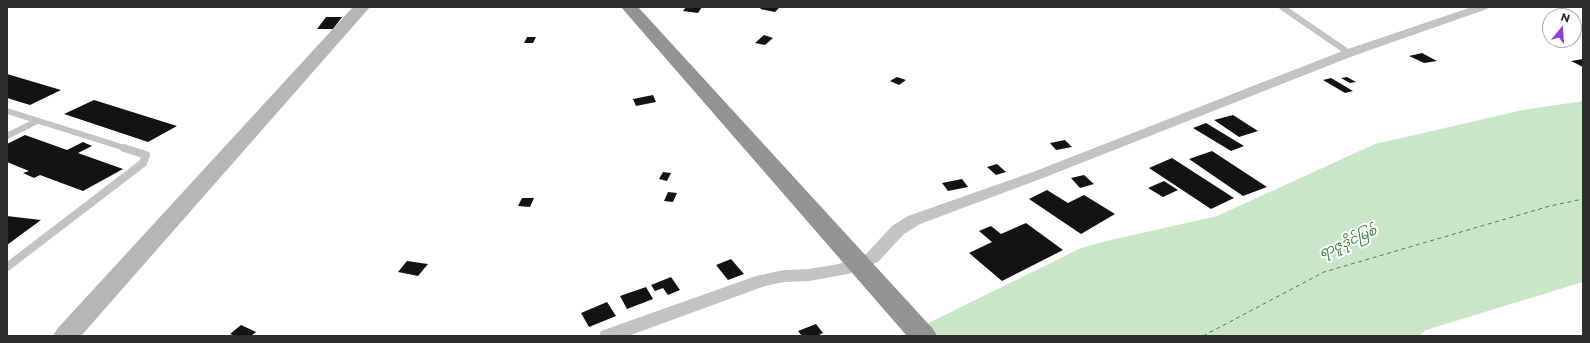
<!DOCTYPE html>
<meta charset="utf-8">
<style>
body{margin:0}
#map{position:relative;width:1590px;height:343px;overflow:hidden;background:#fff;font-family:Montserrat,sans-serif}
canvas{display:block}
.frame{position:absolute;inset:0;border:8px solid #2c2c2c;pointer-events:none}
.north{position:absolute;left:1542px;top:8px;width:40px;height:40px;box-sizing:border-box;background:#fff;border:1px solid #ababab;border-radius:50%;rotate:18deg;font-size:11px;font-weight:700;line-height:16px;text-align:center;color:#2c2c2c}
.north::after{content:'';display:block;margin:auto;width:14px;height:18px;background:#8e41d0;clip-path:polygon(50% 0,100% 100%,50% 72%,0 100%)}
</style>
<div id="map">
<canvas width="1590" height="343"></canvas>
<div class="frame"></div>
<div class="north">N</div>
</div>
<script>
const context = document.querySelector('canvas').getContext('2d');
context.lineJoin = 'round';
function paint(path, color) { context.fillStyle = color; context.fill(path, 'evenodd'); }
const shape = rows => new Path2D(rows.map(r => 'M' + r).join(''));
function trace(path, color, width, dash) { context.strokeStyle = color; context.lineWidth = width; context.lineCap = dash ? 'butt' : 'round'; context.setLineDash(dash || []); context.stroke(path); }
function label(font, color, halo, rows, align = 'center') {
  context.font = font + ' Montserrat,"Noto Sans Myanmar",sans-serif'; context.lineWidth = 4; context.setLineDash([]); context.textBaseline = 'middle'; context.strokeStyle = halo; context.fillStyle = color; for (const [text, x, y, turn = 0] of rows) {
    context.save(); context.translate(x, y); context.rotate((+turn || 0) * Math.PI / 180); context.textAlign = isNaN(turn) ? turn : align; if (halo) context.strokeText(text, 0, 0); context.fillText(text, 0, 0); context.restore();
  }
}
const water = shape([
 [1583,101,1583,282,1426,330,1419,336,902,336,1079,249,1098,243,1217,216,1375,144,1523,110]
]);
const ferry = shape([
 [1203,336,1324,272,1550,206,1583,199]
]);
const building = shape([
 [686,7,702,7,698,13,683,11],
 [762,7,773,8,779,8,775,12,760,9],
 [326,17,342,17,333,29,317,29],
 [764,35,773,38,765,45,755,43],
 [527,37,536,37,533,43,524,43],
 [1422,53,1437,61,1424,63,1409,56],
 [1583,59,1583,67,1571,61],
 [7,74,61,90,30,105,7,98],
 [897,77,906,80,899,85,890,81],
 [1347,77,1356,82,1350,83,1341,78],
 [1331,78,1353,91,1345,93,1323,80],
 [653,95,656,102,636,106,633,99],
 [94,100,177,126,148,142,64,114],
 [1233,115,1258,131,1239,137,1214,120],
 [1206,123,1244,146,1231,151,1193,128],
 [25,135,67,150,83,142,92,146,78,153,123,169,83,191,40,175,34,178,23,173,29,171,7,162,7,144],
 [1065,140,1072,147,1056,150,1050,143],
 [1212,151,1267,187,1243,196,1189,159],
 [1172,158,1234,198,1211,209,1149,168],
 [997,164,1006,172,996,175,987,167],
 [663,172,671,173,667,181,659,179],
 [1084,175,1094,184,1080,188,1071,178],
 [962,179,968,187,948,191,942,183],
 [1164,181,1178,190,1163,197,1148,188],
 [1047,190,1068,203,1084,195,1115,214,1081,234,1029,199],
 [668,192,677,193,673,202,664,201],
 [522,198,534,198,530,207,518,206],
 [7,216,41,220,7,245],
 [1026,223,1063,250,1002,281,969,253,992,242,979,231,991,226,1001,234],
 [731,259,744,274,728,280,716,265],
 [407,261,428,264,418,276,398,272],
 [671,277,680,290,668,295,663,288,655,291,651,285],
 [646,287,653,299,627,309,620,296],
 [607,302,616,316,589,327,581,313],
 [816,324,823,333,817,336,802,336,798,331],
 [241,325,256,332,251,336,236,336,230,334]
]);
const laneFar1 = shape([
 [1282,7,1349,53],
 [7,111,128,149],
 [7,136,37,121]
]);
const lane = shape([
 [7,267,143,163,146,155,124,148]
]);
const street = shape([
 [1472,7,1489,7,1487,9,1353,56,1043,178,920,224,904,234,878,262,848,274,809,281,784,282,765,286,628,336,599,336,601,331,756,276,784,270,809,269,839,264,866,254,892,226,908,216,1033,172,1345,50,1472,7]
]);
const secondary = shape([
 [353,7,370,7,81,336,53,336,57,329,353,7]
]);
const highway = shape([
 [621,7,638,7,933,329,937,336,907,336,621,7]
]);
const waterNames = [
 ["ရာဇူဒိုင်မြစ်",1348,242,-23]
];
paint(water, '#c9e6c9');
trace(ferry, '#448444', 1, [4, 3.5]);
paint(building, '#131313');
trace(laneFar1, '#c3c3c3', 6);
trace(lane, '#c3c3c3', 8);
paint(street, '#c3c3c3');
paint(secondary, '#b6b6b6');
paint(highway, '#939393');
label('italic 13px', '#448444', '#fff', waterNames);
</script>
